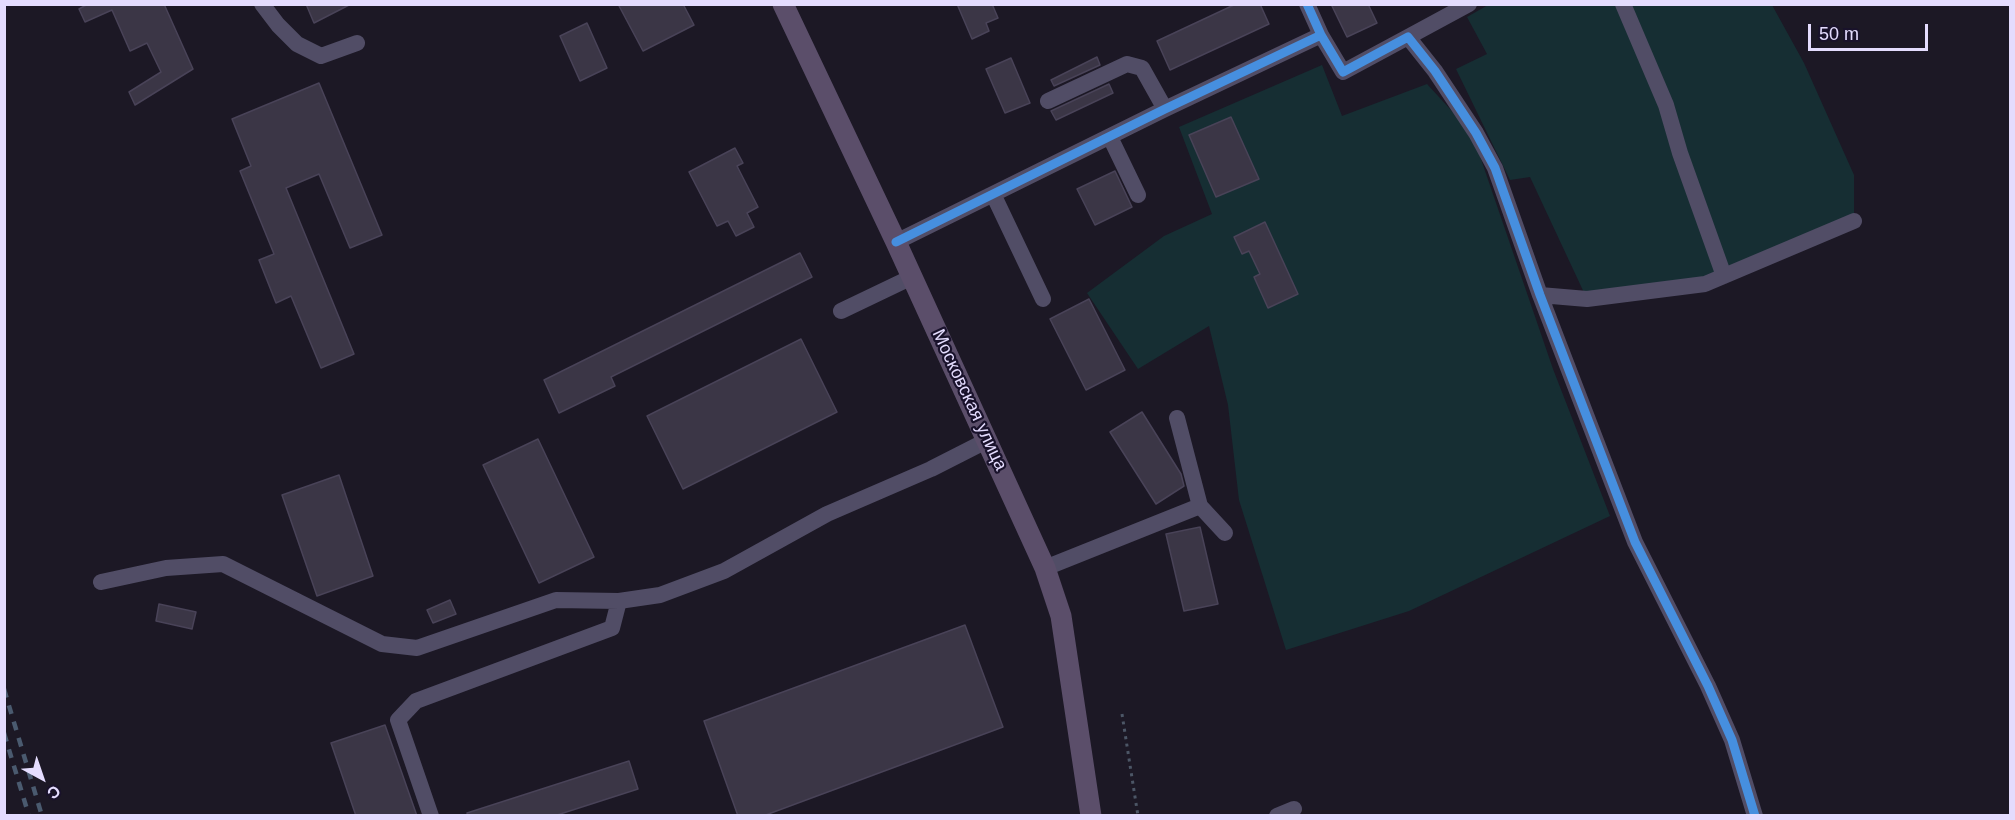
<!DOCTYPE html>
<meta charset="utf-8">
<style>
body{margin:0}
#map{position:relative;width:2015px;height:820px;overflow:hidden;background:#1c1825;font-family:Arial,sans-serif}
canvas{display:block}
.frame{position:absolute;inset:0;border:6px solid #e4dcfe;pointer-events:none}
.north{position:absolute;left:12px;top:748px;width:60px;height:60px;-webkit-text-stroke:4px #19122b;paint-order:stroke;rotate:140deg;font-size:16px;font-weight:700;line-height:24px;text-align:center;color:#e4dcfe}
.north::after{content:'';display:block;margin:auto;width:21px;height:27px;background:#e4dcfe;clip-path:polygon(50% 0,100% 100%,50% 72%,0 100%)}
.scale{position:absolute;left:1808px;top:24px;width:120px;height:27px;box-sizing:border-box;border:3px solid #e4dcfe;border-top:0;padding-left:8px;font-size:18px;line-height:21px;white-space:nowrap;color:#e4dcfe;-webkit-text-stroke:4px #19122b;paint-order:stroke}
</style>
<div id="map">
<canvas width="2015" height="820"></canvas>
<div class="frame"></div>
<div class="north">С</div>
<div class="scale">50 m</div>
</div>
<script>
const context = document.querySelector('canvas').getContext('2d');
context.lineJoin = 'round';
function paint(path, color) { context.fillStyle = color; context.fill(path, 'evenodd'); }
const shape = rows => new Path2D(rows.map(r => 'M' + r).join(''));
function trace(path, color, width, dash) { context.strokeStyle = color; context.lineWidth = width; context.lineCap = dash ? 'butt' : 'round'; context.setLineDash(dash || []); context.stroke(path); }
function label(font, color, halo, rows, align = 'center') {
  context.font = font + ' Arial,sans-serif'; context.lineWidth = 4.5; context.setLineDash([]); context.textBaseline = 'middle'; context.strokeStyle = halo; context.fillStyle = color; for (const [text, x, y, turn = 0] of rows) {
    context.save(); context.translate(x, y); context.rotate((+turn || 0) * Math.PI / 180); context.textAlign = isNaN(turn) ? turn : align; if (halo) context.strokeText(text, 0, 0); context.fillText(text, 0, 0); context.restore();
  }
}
const green = shape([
 [1488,5,1772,5,1804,63,1854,175,1854,221,1705,284,1587,299,1530,177,1510,180,1456,69,1487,54,1467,17],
 [1322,65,1342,116,1427,84,1472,133,1553,369,1610,516,1409,611,1286,650,1239,500,1228,405,1209,326,1138,369,1087,293,1164,236,1212,214,1179,127]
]);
const building = shape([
 [88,4,164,4,193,69,135,105,129,92,161,72,147,43,130,51,112,10,85,22,79,9,88,4],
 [306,4,351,4,314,23,306,4],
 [618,4,683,4,694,25,643,51,618,4],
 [957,4,992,4,998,18,986,23,989,31,972,39,957,4],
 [1236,4,1260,4,1269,24,1170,70,1157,41,1236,4],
 [1331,4,1368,4,1377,23,1347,37,1331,4],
 [587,23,607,68,580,81,560,36,587,23],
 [1097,57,1100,65,1054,86,1051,80,1097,57],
 [1011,58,1030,103,1005,113,986,69,1011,58],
 [319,83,382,235,350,248,319,174,286,188,354,354,321,368,291,296,276,303,259,260,274,254,240,171,251,166,232,119,319,83],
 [1109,84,1113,93,1056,120,1051,111,1109,84],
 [1231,117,1259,179,1216,197,1189,135,1231,117],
 [735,148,743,163,737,166,758,207,747,213,754,227,736,236,728,221,717,226,689,172,735,148],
 [1115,171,1132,207,1095,225,1077,189,1115,171],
 [1265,222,1298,294,1268,308,1254,277,1260,274,1249,251,1242,254,1234,237,1265,222],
 [800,253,812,277,611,377,615,386,559,413,544,380,800,253],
 [1089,299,1125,370,1086,390,1050,319,1089,299],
 [801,339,837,412,683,489,647,416,801,339],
 [1142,412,1181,474,1184,486,1156,504,1110,432,1142,412],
 [538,439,594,557,539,583,483,465,538,439],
 [339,475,373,576,317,596,282,495,339,475],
 [1200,527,1218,604,1184,611,1166,534,1200,527],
 [450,600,456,614,433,623,427,610,450,600],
 [159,604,196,612,192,629,156,621,159,604],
 [965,625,1003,727,763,816,738,816,704,721,965,625],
 [385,725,417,816,356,816,331,743,385,725],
 [629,761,638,789,554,816,468,816,467,813,629,761]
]);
const path = shape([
 [1122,714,1138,816]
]);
const minor = shape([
 [262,4,278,25,297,44,321,56,357,43],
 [1307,4,1321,35,1343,72,1408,37,1435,71,1476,133,1495,168,1540,295,1635,542,1708,686,1732,740,1755,816],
 [1623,4,1666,105,1680,153,1724,276],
 [1408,37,1469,4],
 [1048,101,1127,64,1142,68,1165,109],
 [1110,137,1138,195],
 [993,194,1043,299],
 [896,242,1165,109,1321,35],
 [1540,295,1587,299,1705,284,1854,221],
 [841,311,912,277],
 [1177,418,1200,506],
 [1045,568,1200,506,1225,533],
 [101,582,166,568,223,564,382,644,417,648,556,600,619,601],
 [431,816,398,720,416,701,612,628,619,601,660,595,724,571,827,514,931,469,988,440],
 [1277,816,1294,809]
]);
const major = shape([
 [783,4,896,242,1045,568,1061,616,1091,816]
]);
const rail = shape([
 [4,689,42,816],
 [4,733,29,816]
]);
const cycleway = shape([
 [1307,4,1321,35,1343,72,1408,37,1435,71,1476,133,1495,168,1540,295,1635,542,1708,686,1732,740,1755,816],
 [896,242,1165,109,1321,35]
]);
const streetNames = [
 ["Московская улица",969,400,65]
];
paint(green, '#162e33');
paint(building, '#3b3646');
trace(building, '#494358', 1.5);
trace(path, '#4c5666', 3, [3, 4.5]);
trace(minor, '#514d66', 16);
trace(major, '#5b4e6a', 21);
trace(rail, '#4a5a6f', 4.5, [9, 8]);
trace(cycleway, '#468fdf', 9);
label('18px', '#e4dcfe', '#19122b', streetNames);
</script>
